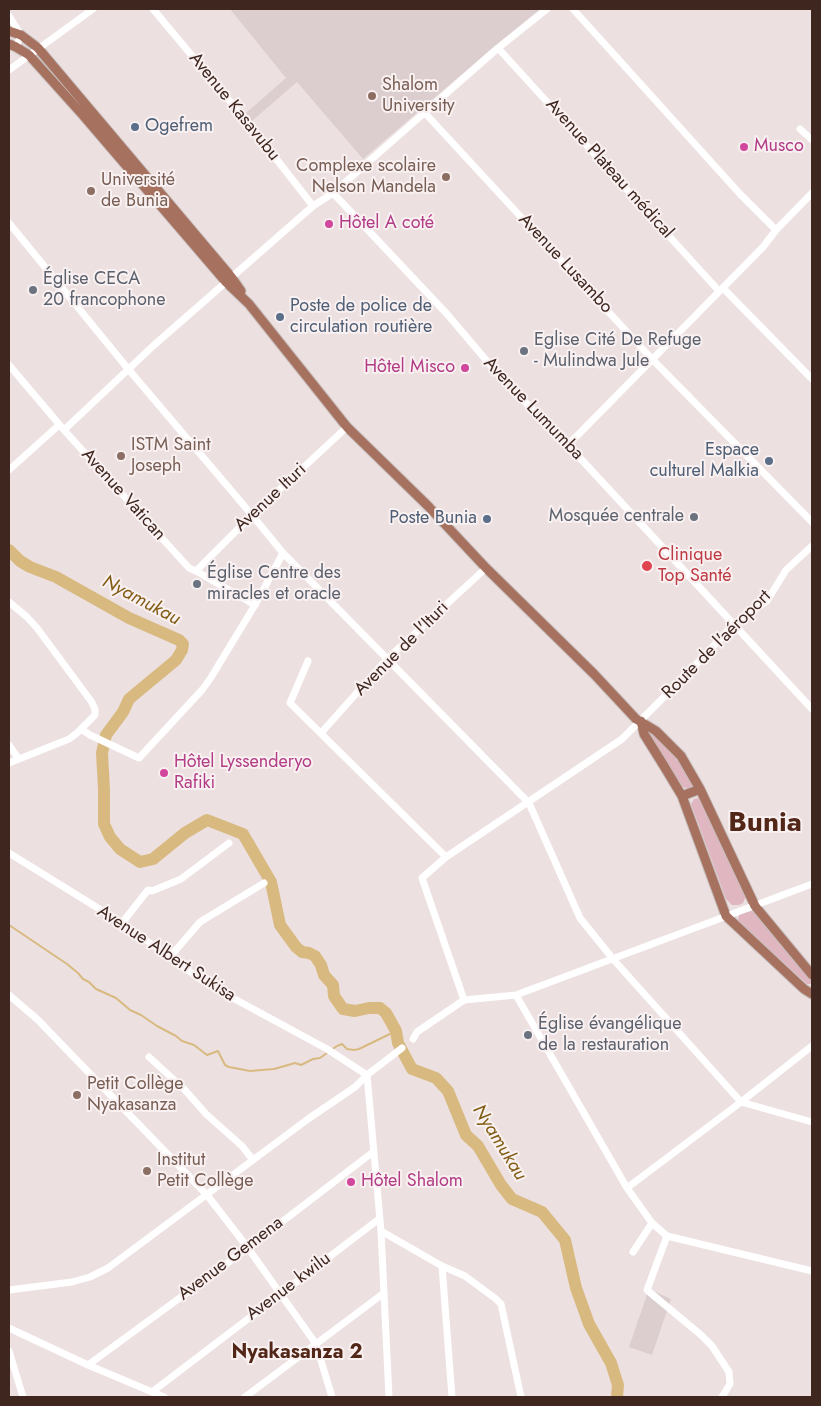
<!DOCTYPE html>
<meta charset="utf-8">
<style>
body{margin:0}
#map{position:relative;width:821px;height:1406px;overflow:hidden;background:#ede0e0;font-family:Jost,sans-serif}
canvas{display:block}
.frame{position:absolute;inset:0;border:10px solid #3f261f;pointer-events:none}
</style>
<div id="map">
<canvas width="821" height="1406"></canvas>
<div class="frame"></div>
</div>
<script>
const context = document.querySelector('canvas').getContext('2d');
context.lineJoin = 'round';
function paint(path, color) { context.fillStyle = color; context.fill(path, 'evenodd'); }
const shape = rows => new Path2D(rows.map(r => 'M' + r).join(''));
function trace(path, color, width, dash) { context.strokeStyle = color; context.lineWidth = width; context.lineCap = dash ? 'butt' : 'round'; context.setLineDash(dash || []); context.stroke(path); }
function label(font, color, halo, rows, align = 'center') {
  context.font = font + ' Jost,sans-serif'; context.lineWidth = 4; context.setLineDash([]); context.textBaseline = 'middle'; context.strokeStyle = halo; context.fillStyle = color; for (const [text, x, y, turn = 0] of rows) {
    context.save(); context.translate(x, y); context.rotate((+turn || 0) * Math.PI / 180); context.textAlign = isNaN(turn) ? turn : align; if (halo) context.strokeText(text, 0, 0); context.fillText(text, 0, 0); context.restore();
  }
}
const built = shape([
 [230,9,540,9,490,50,363,159,297,82,252,121,246,113,286,78],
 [649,1289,671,1299,652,1355,629,1347]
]);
const green = shape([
 [650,732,677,757,693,785,688,789,683,787,649,735],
 [699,798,702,802,746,896,743,903,739,905,732,905,726,899,691,804,694,799],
 [751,911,756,912,812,980,812,984,807,984,738,921,739,914]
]);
const stream = shape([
 [9,925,67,964,78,973,83,979,89,982,96,989,116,998,130,1010,141,1015,157,1026,176,1036,182,1041,194,1045,207,1055,218,1051,225,1065,229,1067,250,1071,274,1069,295,1063,301,1065,313,1059,320,1058,327,1053],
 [331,1050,337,1046,342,1044,347,1049,354,1050,359,1049,396,1031]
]);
const river = shape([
 [9,550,20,561,30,567,56,577,129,618,179,640,183,644,182,650,176,660,129,699,123,712,106,735,102,753,104,789,104,824,110,837,120,849,140,862,153,859,185,833,207,820,243,834,271,882,280,925,296,947,302,952,309,953,315,956,321,965,324,975,333,985,334,996,343,1009,355,1011,369,1008,380,1008,386,1013,396,1031,398,1043,412,1069,436,1078,448,1091,466,1135,478,1146,501,1185,512,1199,542,1212,565,1240,576,1288,589,1324,611,1363,618,1385,617,1397]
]);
const minor = shape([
 [153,9,249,124,313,206],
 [573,9,740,194,776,230],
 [9,16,21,35,16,47],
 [498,48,719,291],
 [9,70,93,9],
 [425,113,652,359,812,522],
 [800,129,812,140],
 [333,193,447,314,503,380,568,445,812,709],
 [9,223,129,370,252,515,283,553,529,803,580,918,613,959,741,1102,812,1122],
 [723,288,812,379],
 [9,365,64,430,189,568,196,571,255,605],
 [64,430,153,346,313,206,333,193,498,48,547,9],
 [568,445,763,247,776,230,812,193],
 [9,470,59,425],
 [196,571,252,515,347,427],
 [9,602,27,617,37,628,91,701,95,709,95,715,77,733,69,739,9,763],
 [308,661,290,703,446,857],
 [81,729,90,735,139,758,202,690,210,679,255,605,283,553],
 [321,733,387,659,486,568],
 [9,745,18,758],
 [9,853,122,923,207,984,327,1049,367,1075],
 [122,923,148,890,152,891,181,879,229,843],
 [169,958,200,922,264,883],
 [9,995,37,1019,207,1195,248,1248,316,1344,332,1397],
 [516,995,627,1188,652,1223,667,1236,812,1271],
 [464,1000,422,878,446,857,622,739,688,673,734,624,767,601,786,570,812,546],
 [413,1039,417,1032,464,1000,516,995,812,884],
 [149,1057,185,1090,206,1114,242,1146,253,1160],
 [367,1075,381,1231,389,1397],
 [627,1188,741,1102,812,1046],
 [381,1231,442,1266,465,1276,496,1299,501,1304,521,1397],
 [667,1236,647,1290,701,1335,712,1346,729,1372,730,1384,722,1397],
 [633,1252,652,1223],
 [442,1266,452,1397],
 [9,1290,72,1282,90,1277,108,1268,308,1119,355,1087,367,1075,402,1048],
 [9,1328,88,1365,164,1397],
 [9,1351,23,1397],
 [88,1365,248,1248,373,1152],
 [152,1392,379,1219],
 [245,1397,384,1293]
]);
const major = shape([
 [9,31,21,35,38,48,232,278,241,291],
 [9,44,16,47,29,55,82,114,226,282,249,304,347,427,428,506,486,568,594,674,636,719,656,731,681,756,700,789,755,906,812,975],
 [641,721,644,734,664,766,682,796,726,916,804,989,812,994],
 [682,796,700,789]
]);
const markers = [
 [372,96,5,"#8d6e63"],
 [135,127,5,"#5c6f8a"],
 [744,147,5,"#d1479c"],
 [446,177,5,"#8d6e63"],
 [91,191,5,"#8d6e63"],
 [329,224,5,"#d1479c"],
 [33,290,5,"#6b7280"],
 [280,317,5,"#5c6f8a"],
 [524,351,5,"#6b7280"],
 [465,368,5,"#d1479c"],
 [121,456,5,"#8d6e63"],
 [769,461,5,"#5c6f8a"],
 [694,517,5,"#6b7280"],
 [487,519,5,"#5c6f8a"],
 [647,566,6,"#e0444e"],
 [197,584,5,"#6b7280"],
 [164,773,5,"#d1479c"],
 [528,1035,5,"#6b7280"],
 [77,1095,5,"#8d6e63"],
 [147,1171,5,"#8d6e63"],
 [351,1182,5,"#d1479c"]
];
const educationNames = [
 ["Shalom",382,86],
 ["University",382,107],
 ["Complexe scolaire",436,167,"right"],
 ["Nelson Mandela",436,188,"right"],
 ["Université",101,181],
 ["de Bunia",101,202],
 ["ISTM Saint",131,446],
 ["Joseph",131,467],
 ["Petit Collège",87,1085],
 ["Nyakasanza",87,1106],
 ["Institut",157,1161],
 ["Petit Collège",157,1182]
];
const streetNames = [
 ["Avenue Kasavubu",234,107,51],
 ["Avenue Plateau médical",609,169,48],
 ["Avenue Lusambo",565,264,47],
 ["Avenue Lumumba",533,409,46],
 ["Avenue Vatican",123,495,48],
 ["Avenue Ituri",271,498,-43],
 ["Route de l'aéroport",717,645,-45],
 ["Avenue de l'Ituri",402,649,-45],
 ["Avenue Albert Sukisa",166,954,33],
 ["Avenue Gemena",231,1259,-37],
 ["Avenue kwilu",289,1287,-37]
];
const serviceNames = [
 ["Ogefrem",145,127],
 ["Poste de police de",290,307],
 ["circulation routière",290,328],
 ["Espace",759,451,"right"],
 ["culturel Malkia",759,472,"right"],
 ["Poste Bunia",477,519,"right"]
];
const hotelNames = [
 ["Musco",754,147],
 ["Hôtel A coté",339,224],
 ["Hôtel Misco",455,368,"right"],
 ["Hôtel Lyssenderyo",174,763],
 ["Rafiki",174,784],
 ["Hôtel Shalom",361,1182]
];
const worshipNames = [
 ["Église CECA",43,280],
 ["20 francophone",43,301],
 ["Eglise Cité De Refuge",534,341],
 ["- Mulindwa Jule",534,362],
 ["Mosquée centrale",684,517,"right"],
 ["Église Centre des",207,574],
 ["miracles et oracle",207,595],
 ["Église évangélique",538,1025],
 ["de la restauration",538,1046]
];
const healthNames = [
 ["Clinique",658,556],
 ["Top Santé",658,577]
];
const waterNames = [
 ["Nyamukau",141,601,28],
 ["Nyamukau",499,1143,58]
];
const quarterNames = [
 ["Nyakasanza 2",297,1353]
];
const townNames = [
 ["Bunia",765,824]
];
paint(built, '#dccece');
paint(green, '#e0b6c0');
trace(stream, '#d8ba81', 2);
trace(river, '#d8ba81', 12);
trace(major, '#c5bebc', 11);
trace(minor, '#fff', 7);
trace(major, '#a7715f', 9);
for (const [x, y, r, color] of markers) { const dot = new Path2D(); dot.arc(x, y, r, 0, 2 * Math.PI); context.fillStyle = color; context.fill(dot); trace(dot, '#f9f1f1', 2); }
label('18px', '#785e54', '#f9f1f1', educationNames, 'left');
label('18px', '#3f261f', '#f9f1f1', streetNames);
label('18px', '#4e5e75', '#f9f1f1', serviceNames, 'left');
label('18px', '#b23c85', '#f9f1f1', hotelNames, 'left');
label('18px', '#5b616d', '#f9f1f1', worshipNames, 'left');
label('18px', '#be3a42', '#f9f1f1', healthNames, 'left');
label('italic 19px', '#815c12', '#f9f1f1', waterNames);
label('bold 20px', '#532718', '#f9f1f1', quarterNames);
label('bold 28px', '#532718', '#f9f1f1', townNames);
</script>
